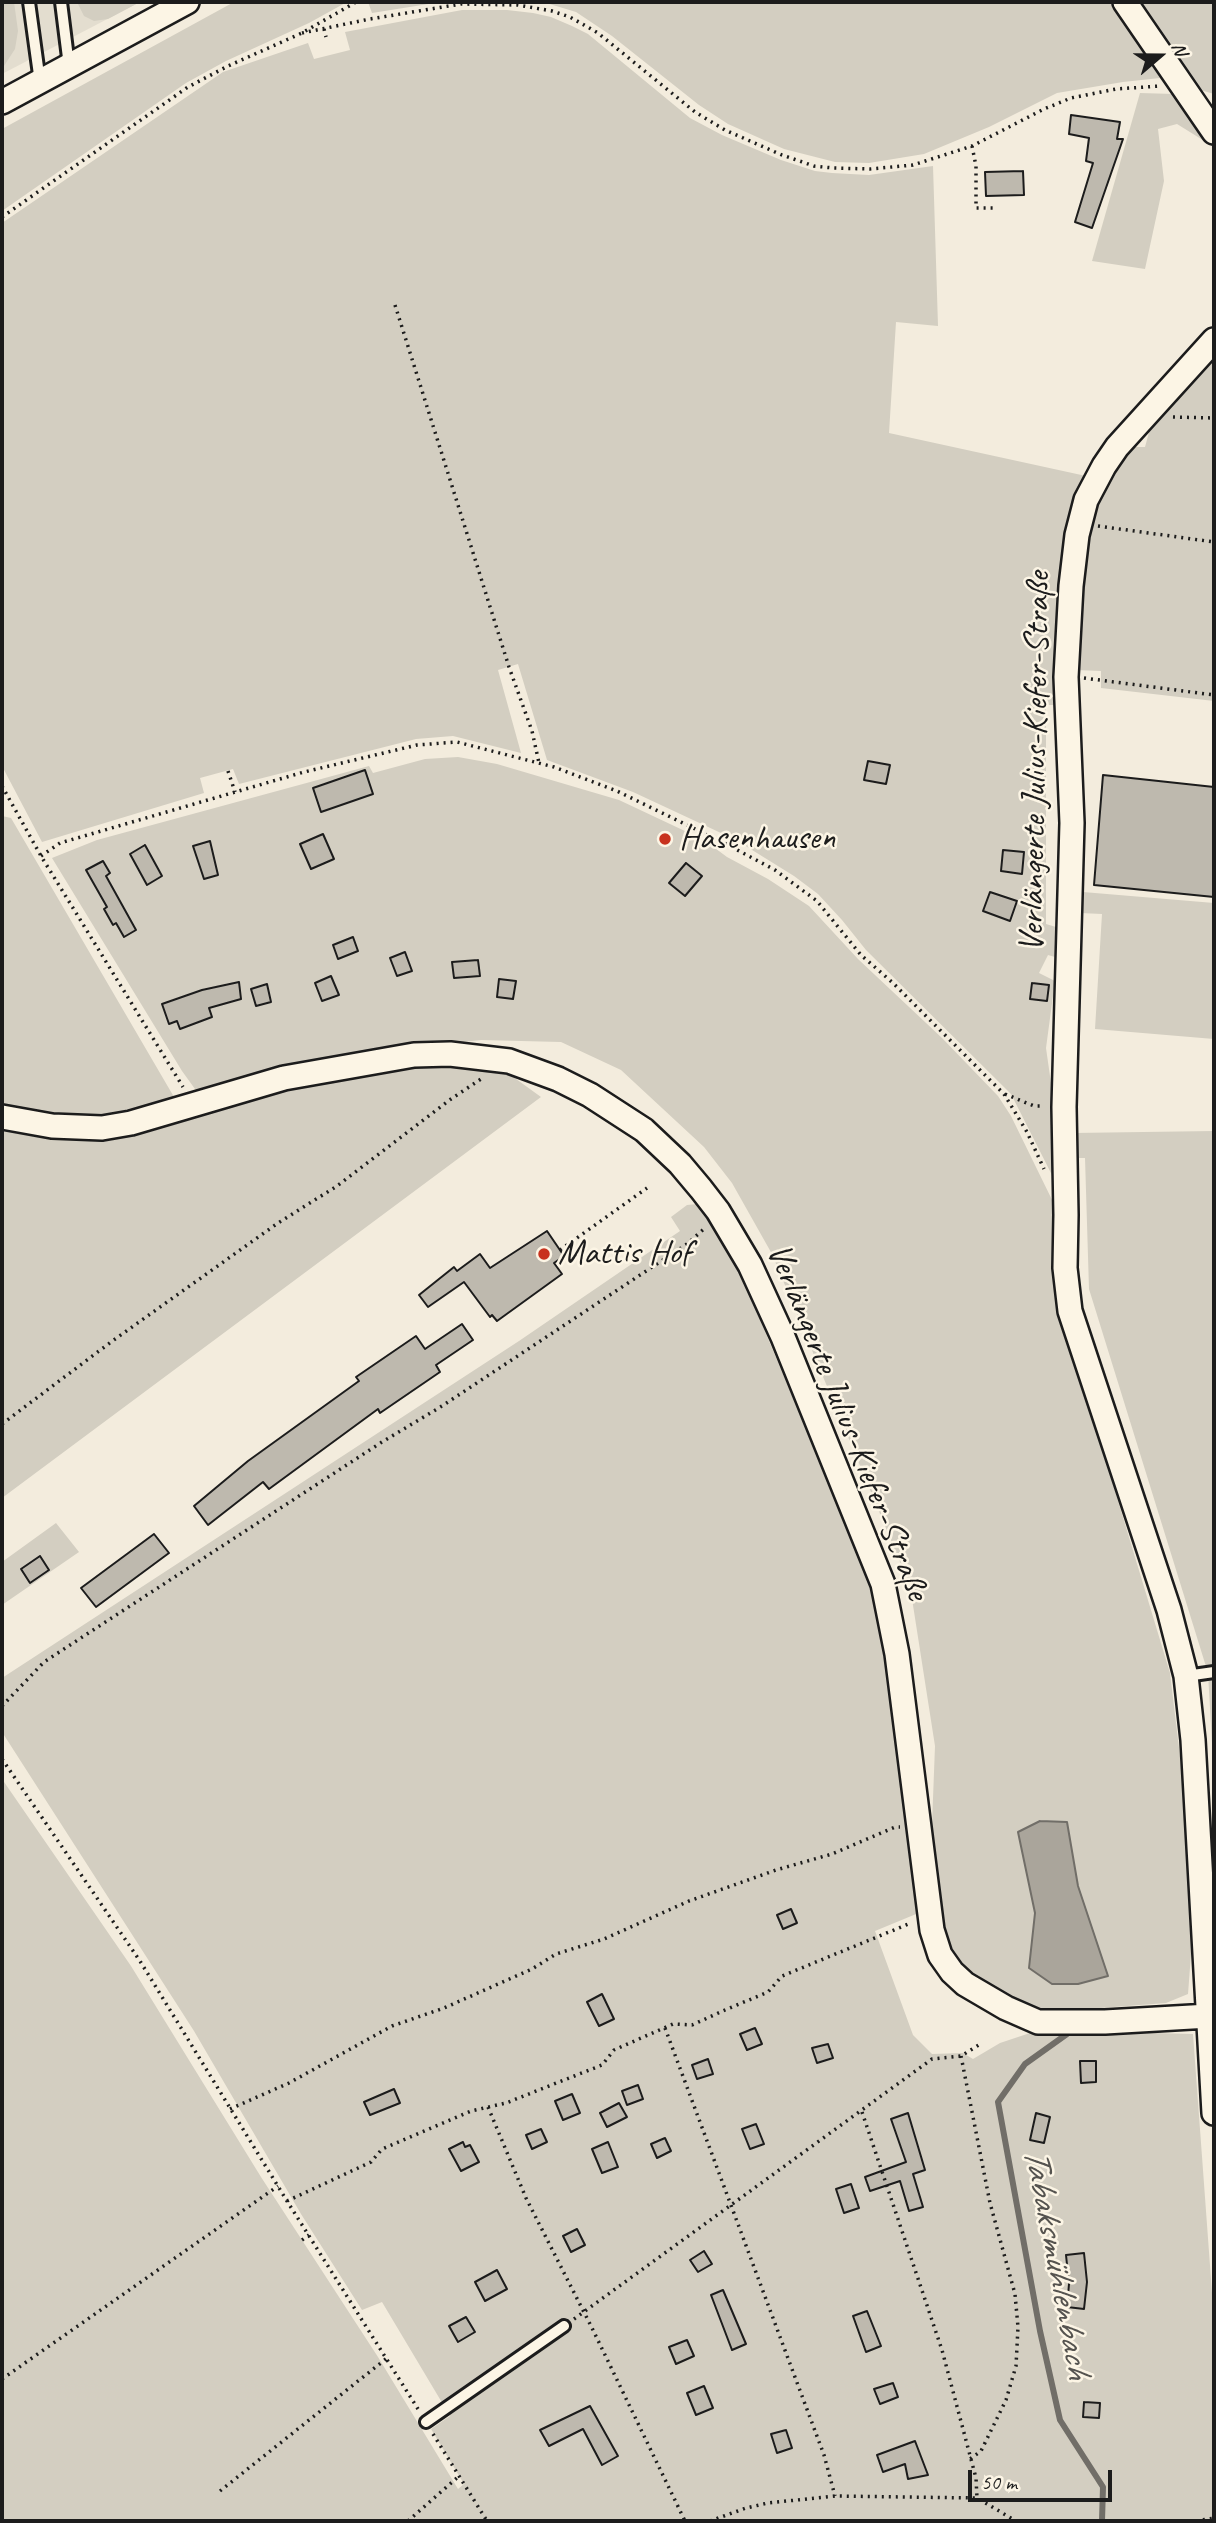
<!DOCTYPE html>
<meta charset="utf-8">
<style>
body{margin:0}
#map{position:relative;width:1216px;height:2523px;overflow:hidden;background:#f3ecdd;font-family:Caveat,sans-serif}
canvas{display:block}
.frame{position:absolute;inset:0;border:4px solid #1c1c1c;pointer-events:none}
.north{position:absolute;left:1125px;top:21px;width:70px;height:70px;-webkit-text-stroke:5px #fcf5e5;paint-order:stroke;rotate:70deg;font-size:19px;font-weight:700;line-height:28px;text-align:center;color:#1c1c1c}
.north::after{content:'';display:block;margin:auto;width:24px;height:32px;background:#1c1c1c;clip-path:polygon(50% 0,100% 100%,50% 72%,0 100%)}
.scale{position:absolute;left:968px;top:2470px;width:144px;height:32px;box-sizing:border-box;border:4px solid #1c1c1c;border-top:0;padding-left:9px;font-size:21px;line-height:24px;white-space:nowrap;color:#1c1c1c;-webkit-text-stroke:5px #fcf5e5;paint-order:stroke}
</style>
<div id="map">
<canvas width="1216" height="2523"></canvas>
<div class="frame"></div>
<div class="north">N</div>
<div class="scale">50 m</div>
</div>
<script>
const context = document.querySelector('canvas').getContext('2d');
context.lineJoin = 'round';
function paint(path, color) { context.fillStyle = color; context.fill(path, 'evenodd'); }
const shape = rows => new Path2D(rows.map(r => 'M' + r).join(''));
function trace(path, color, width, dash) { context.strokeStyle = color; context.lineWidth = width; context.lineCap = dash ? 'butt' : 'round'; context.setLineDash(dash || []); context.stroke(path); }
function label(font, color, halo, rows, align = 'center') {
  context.font = font + ' Caveat,sans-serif'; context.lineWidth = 5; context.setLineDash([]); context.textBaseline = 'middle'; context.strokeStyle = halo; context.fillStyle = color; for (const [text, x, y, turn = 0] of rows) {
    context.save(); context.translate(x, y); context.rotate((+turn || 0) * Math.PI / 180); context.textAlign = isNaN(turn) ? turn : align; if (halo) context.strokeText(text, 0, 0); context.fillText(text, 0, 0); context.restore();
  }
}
const built = shape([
 [2,2,140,2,2,74]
]);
const green = shape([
 [2,2,14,2,18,31,15,49,2,69],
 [77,2,140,2,108,19,94,21,84,16],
 [234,2,347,2,309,23,226,61,186,83,2,211,2,129],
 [368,2,441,2,372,13],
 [543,2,1113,2,1160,78,1123,82,1057,93,989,127,924,154,869,163,835,162,784,149,728,124,699,105,612,36,576,12],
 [1135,2,1214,2,1214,94,1197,89],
 [462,10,507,10,533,13,551,17,572,26,588,34,690,118,722,135,781,160,815,171,832,173,869,175,933,166,938,326,896,322,889,433,1086,476,1057,705,1046,705,1046,924,1056,927,1055,957,1048,955,1039,973,1055,981,1046,1048,1054,1104,1056,1183,1011,1094,866,950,842,920,818,894,794,876,736,840,633,792,547,760,518,664,498,670,521,753,453,736,416,739,239,784,233,769,200,778,204,793,42,842,2,766,2,223,223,72,308,43,314,59,350,50,345,32],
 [1140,93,1174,94,1214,145,1214,147,1177,124,1158,129,1164,181,1145,269,1092,261],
 [1214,352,1214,701,1101,688,1101,671,1076,670,1082,575,1092,510,1111,473,1132,447,1145,447,1151,425],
 [458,757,497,764,619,800,704,840,727,857,768,879,809,906,858,959,942,1038,998,1096,1011,1116,1056,1208,1061,1312,1170,1673,1183,1781,1193,1928,1188,1994,1166,2003,1075,2010,1023,2007,962,1970,943,1940,930,1877,935,1746,910,1586,772,1254,732,1183,704,1147,621,1070,561,1042,481,1040,415,1047,202,1092,195,1089,182,1071,52,858,97,840,369,766,373,773,425,759],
 [2,816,11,818,174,1097,159,1104,109,1118,44,1116,2,1110],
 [1083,892,1214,903,1214,1039,1095,1029,1102,914,1080,913],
 [416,1062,505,1071,541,1097,2,1498,2,1126,49,1136],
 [1214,1131,1214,1778,1208,1673,1089,1289,1085,1158,1072,1158,1073,1133],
 [698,1204,726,1239,880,1604,921,1912,875,1931,913,2035,932,2054,963,2053,973,2059,1000,2043,1039,2030,1193,2034,1214,2320,1214,2521,2,2521,2,1779,131,1966,261,2177,378,2357,458,2489,464,2484,431,2429,450,2416,382,2302,362,2310,301,2214,194,2031,2,1732,2,1678,519,1341,680,1231,671,1217,687,1205],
 [56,1523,79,1552,2,1605,2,1562]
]);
const water = shape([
 [1040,1821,1067,1822,1078,1886,1108,1976,1078,1984,1052,1984,1029,1968,1035,1913,1018,1832,1040,1821]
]);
const stream = shape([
 [1067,2034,1025,2064,998,2102,1040,2331,1060,2420,1103,2487,1102,2521]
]);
const building = shape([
 [1071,115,1120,122,1117,139,1123,139,1092,228,1075,222,1093,163,1086,161,1089,138,1069,134,1071,115],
 [1023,171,1024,195,986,196,985,172,1023,171],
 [868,761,890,765,886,784,864,780,868,761],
 [365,770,373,794,321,812,313,788,365,770],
 [1103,775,1214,787,1214,897,1094,885,1103,775],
 [323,834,334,859,311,869,300,844,323,834],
 [210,841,218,875,204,879,193,846,210,841],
 [145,845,162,876,147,885,130,854,145,845],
 [1003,850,1024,852,1022,874,1001,871,1003,850],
 [103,861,110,873,106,876,136,930,124,937,116,923,113,925,104,909,107,907,86,870,103,861],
 [686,863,702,876,685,896,669,883,686,863],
 [990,892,1017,901,1010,921,983,911,990,892],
 [353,937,358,951,338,959,333,945,353,937],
 [405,952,412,971,397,976,390,958,405,952],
 [478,960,480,976,454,978,452,962,478,960],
 [331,976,339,995,322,1001,315,983,331,976],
 [499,979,516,981,513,999,497,997,499,979],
 [239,982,241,999,209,1008,212,1017,180,1029,177,1021,169,1024,162,1004,202,990,239,982],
 [1032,983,1049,985,1047,1001,1030,999,1032,983],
 [267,984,271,1002,256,1006,251,989,267,984],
 [547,1231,564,1256,554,1263,562,1274,497,1321,492,1315,490,1317,464,1282,428,1307,419,1295,454,1267,457,1271,480,1254,490,1268,547,1231],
 [462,1324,473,1340,436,1365,440,1372,380,1413,378,1409,269,1489,263,1482,208,1525,194,1506,248,1461,359,1381,356,1377,416,1336,425,1349,462,1324],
 [154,1534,169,1553,96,1607,81,1588,154,1534],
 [40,1556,49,1570,30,1583,21,1569,40,1556],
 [791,1909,797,1923,783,1929,777,1915,791,1909],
 [602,1994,614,2019,599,2026,587,2002,602,1994],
 [755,2028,762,2044,747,2050,740,2034,755,2028],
 [828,2044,833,2058,817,2063,812,2048,828,2044],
 [708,2059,713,2074,697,2079,692,2065,708,2059],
 [1080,2061,1096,2061,1096,2082,1081,2083,1080,2061],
 [638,2085,643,2099,627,2105,622,2091,638,2085],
 [394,2089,400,2103,370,2115,364,2102,394,2089],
 [572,2094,580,2113,563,2120,555,2101,572,2094],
 [619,2103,627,2117,607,2127,600,2113,619,2103],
 [908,2113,925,2170,913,2174,923,2207,909,2211,900,2181,870,2191,865,2177,906,2162,891,2119,908,2113],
 [1036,2113,1050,2117,1044,2143,1030,2140,1036,2113],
 [756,2124,764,2144,750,2149,742,2129,756,2124],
 [541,2129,547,2142,532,2149,526,2135,541,2129],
 [665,2138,671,2151,657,2158,651,2144,665,2138],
 [463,2142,465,2147,470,2145,479,2162,461,2171,449,2149,463,2142],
 [608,2142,618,2167,602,2173,592,2149,608,2142],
 [851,2184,859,2208,844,2213,836,2189,851,2184],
 [577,2229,585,2245,571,2252,563,2236,577,2229],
 [704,2251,712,2264,698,2272,690,2260,704,2251],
 [1084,2253,1087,2282,1084,2309,1067,2307,1069,2284,1066,2255,1084,2253],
 [497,2270,507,2289,485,2301,475,2282,497,2270],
 [723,2290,746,2344,732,2350,711,2295,723,2290],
 [867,2311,881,2346,866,2352,853,2316,867,2311],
 [466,2317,475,2332,458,2342,449,2326,466,2317],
 [687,2340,694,2356,676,2364,669,2347,687,2340],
 [893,2383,898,2397,880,2404,874,2389,893,2383],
 [704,2386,713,2408,696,2415,687,2393,704,2386],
 [1084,2402,1100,2403,1099,2418,1083,2417,1084,2402],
 [590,2406,618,2456,602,2465,583,2429,549,2446,540,2430,590,2406],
 [786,2430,792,2448,777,2453,771,2434,786,2430],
 [915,2441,928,2475,908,2479,905,2464,883,2472,877,2455,915,2441]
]);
const path = shape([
 [324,29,326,37],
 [302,33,370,19,461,4,518,5,552,11,570,17,598,33,695,112,725,130,782,155,814,166,833,168,870,169,913,165,972,146,1044,109,1071,98,1116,89,1160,86],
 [972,146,976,166,976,208,997,208],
 [2,217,188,87,228,66,302,33,356,2],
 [395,305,509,667,532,731,539,763],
 [1173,417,1214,418],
 [1098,526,1214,542],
 [1084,678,1214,695],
 [228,771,235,792],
 [2,786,41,856,183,1087],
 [41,856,60,843,304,772,417,745,457,742,554,767,617,791,728,845,775,870,817,901,861,955,893,983,1004,1094,1027,1132,1044,1169],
 [1005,1094,1034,1106,1044,1106],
 [560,1250,647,1188],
 [2,1424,111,1342,278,1223,337,1186,451,1099,481,1079],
 [2,1706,44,1662,382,1442,442,1406,687,1244,705,1228],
 [2,1759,140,1961,287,2201,418,2409],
 [665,2028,824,2455,835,2496],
 [961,2056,990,2203,1015,2294,1018,2327,1016,2366,1006,2400,981,2451,970,2459],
 [488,2107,526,2198,593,2330,685,2521],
 [230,2109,289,2083,392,2026,444,2008,532,1969,556,1954,604,1939,689,1901,776,1870,832,1854,895,1827,900,1827],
 [862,2112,942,2350,976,2478,977,2498],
 [287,2201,371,2162,382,2149,471,2111,506,2103,602,2065,614,2050,673,2024,692,2025,725,2010,768,1992,782,1976,911,1923],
 [302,2240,309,2235],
 [574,2319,932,2059,961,2056,982,2043],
 [2,2379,278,2186],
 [433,2434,487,2521],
 [220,2491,387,2358],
 [408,2521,459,2476],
 [710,2521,746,2508,768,2503,835,2496,977,2498,1016,2521],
 [1196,2521,1214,2518]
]);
const service = shape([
 [29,2,40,82],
 [61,2,69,66],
 [1186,1676,1214,1672],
 [426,2422,564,2326]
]);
const minor = shape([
 [1125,2,1214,132],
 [2,102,187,2],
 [1214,340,1117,447,1104,466,1086,500,1077,535,1071,586,1066,677,1072,823,1064,1107,1066,1215,1065,1268,1070,1311,1169,1610,1186,1676,1193,1740,1214,2113],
 [2,1117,52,1126,102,1128,131,1123,284,1078,414,1055,450,1054,509,1061,558,1079,590,1095,644,1130,680,1164,701,1189,718,1211,750,1265,783,1337,883,1584,897,1654,932,1930,940,1955,952,1972,965,1984,1006,2008,1038,2022,1105,2022,1209,2016]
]);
const markers = [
 [665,839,7,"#c8321e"],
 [544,1254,7,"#c8321e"]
];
const streetNames = [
 ["Verlängerte Julius-Kiefer-Straße",1036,762,-89],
 ["Verlängerte Julius-Kiefer-Straße",847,1422,68]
];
const poiNames = [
 ["Hasenhausen",679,839],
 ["Mattis Hof",558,1254]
];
const waterNames = [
 ["Tabaksmühlenbach",1056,2263,79]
];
paint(built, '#e3ddcf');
paint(green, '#d3cec1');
paint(water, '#aaa59b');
trace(water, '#716e68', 2);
trace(stream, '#716e68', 6);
paint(building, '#beb9ae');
trace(building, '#1c1c1c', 2);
trace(service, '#1c1c1c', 16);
trace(minor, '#1c1c1c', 28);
trace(path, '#1c1c1c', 3.5, [2, 5]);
trace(service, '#fcf5e5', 10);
trace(minor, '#fcf5e5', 23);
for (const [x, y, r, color] of markers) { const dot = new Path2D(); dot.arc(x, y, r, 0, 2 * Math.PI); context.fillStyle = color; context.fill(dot); trace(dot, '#fcf5e5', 2.5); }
label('35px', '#1c1c1c', '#fcf5e5', streetNames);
label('35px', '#1c1c1c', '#fcf5e5', poiNames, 'left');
label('italic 37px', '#55534f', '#fcf5e5', waterNames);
</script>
